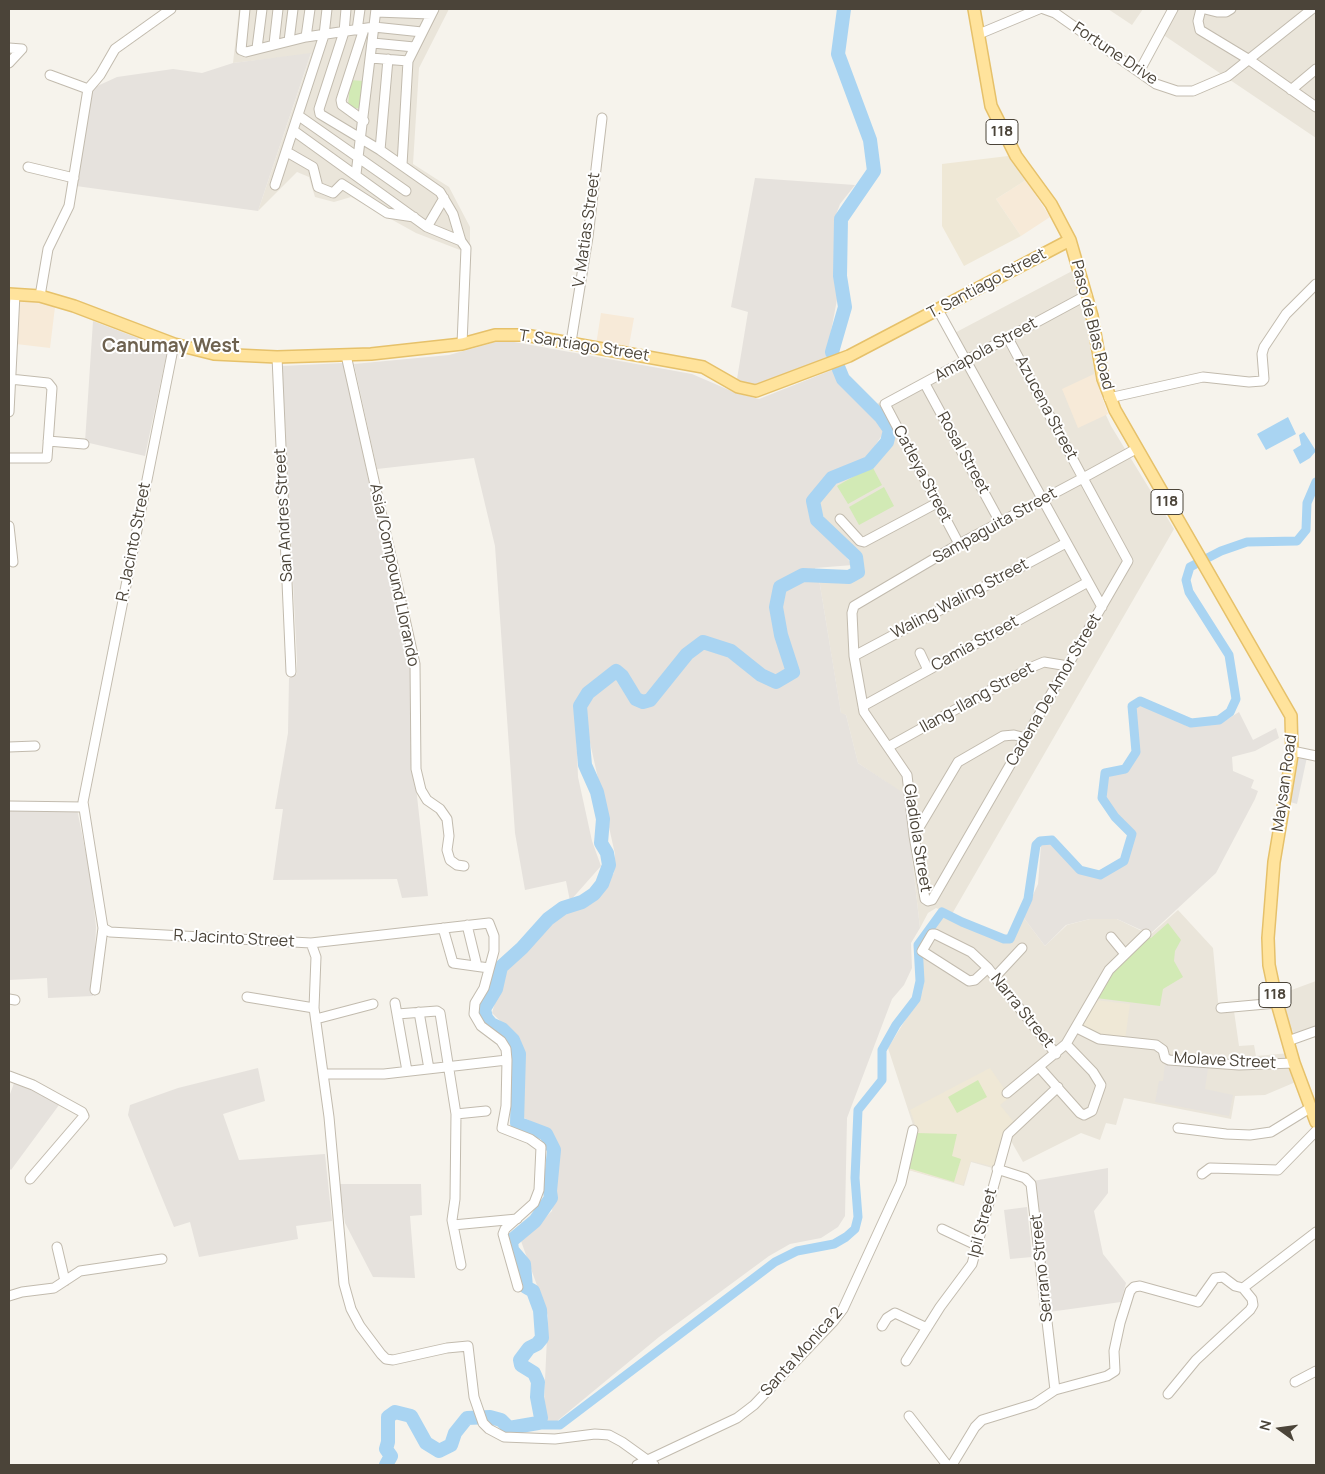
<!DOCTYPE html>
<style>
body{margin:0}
#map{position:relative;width:1325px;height:1474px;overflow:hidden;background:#f6f3ec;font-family:Manrope,sans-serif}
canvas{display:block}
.frame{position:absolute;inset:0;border:10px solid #4b4439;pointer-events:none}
.north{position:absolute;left:1255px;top:1404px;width:50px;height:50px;-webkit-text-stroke:4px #fff;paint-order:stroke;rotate:284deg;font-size:14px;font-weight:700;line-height:20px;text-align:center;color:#4b4439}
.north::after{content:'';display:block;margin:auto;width:18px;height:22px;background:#4b4439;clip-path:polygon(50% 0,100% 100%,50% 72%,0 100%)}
</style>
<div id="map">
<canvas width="1325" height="1474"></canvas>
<div class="frame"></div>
<div class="north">N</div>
</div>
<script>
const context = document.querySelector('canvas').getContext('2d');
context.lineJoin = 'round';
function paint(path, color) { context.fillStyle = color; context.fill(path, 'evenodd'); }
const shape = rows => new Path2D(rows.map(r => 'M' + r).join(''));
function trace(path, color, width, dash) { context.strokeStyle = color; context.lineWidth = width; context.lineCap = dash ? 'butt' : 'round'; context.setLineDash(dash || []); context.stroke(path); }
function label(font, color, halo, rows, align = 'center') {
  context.font = font + ' Manrope,sans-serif'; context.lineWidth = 4; context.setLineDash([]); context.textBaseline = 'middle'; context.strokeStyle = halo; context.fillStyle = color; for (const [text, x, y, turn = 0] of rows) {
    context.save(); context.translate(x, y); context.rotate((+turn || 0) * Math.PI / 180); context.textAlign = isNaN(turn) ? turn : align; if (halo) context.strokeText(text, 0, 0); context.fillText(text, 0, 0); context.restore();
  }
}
const residential = shape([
 [239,9,449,9,419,68,413,164,449,187,470,227,470,245,460,250,416,233,351,197,334,202,315,197,309,177,297,172,258,211,311,54,233,63],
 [1108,9,1143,9,1132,25],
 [1176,9,1316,9,1316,138,1162,34],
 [1074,270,1083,304,1099,400,1111,426,1174,529,952,914,936,908,928,913,920,928,905,795,858,763,846,715,841,714,819,579,847,581,860,578,859,553,826,524,819,503,832,484,867,468,883,453,895,434,883,410,875,405,959,358,947,337],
 [1178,910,1213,948,1219,1012,1234,1011,1239,1046,1254,1045,1256,1056,1290,1053,1298,1081,1265,1095,1235,1096,1231,1119,1124,1098,1116,1125,1106,1123,1100,1140,1081,1133,1023,1162,1011,1141,1005,1140,996,1169,971,1162,964,1186,905,1169,914,1128,888,1048,922,993,924,980,919,945,942,913,1007,942,1017,932,1023,917,1045,946,1067,925,1090,919,1117,919,1150,935],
 [1316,981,1316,1027,1294,1036,1292,1029,1289,1030,1278,995]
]);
const commercial = shape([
 [1026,180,1050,217,1021,236,996,199],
 [19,301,42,302,55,307,50,348,16,344],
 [601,313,634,318,628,351,596,345],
 [1094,374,1108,414,1078,428,1062,389]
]);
const industrial = shape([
 [311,53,258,211,76,186,93,88,117,77,173,69,202,73,233,63],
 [755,178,855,185,840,204,834,220,836,272,839,289,826,358,757,386,746,386,737,379,748,312,731,307],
 [93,321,164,348,167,352,145,456,85,442],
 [503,340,692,374,736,393,759,399,832,370,886,429,865,461,832,476,810,499,814,522,853,565,815,568,819,579,841,713,846,715,858,763,905,794,920,928,911,943,912,968,904,985,892,999,847,1118,845,1216,838,1227,821,1238,790,1244,769,1256,659,1337,556,1422,543,1423,548,1316,521,1241,552,1211,557,1157,554,1135,523,1117,521,1041,492,1013,505,968,536,940,548,921,568,910,592,901,614,873,615,854,582,707,575,704,578,777,592,841,601,866,570,901,566,881,525,890,515,833,495,546,474,458,377,469,354,364,449,355],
 [344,363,385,559,410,665,415,778,428,896,402,898,397,879,273,880,283,809,275,809,288,733,289,678,297,674,297,660,282,366],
 [1140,703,1189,727,1223,722,1239,712,1253,740,1276,728,1279,738,1255,751,1232,757,1233,771,1254,780,1251,788,1258,791,1255,799,1216,873,1150,934,1117,919,1090,919,1066,925,1045,946,1023,917,1038,884,1041,845,1051,842,1079,872,1100,877,1126,861,1134,834,1117,816,1104,797,1107,775,1127,770,1137,752,1133,707],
 [9,808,77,809,91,879,96,927,93,996,48,998,47,978,9,980],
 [1165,1063,1208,1068,1205,1089,1233,1095,1229,1116,1155,1102,1159,1081,1163,1081],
 [258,1068,265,1101,223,1114,239,1160,325,1154,332,1221,296,1226,298,1239,199,1257,190,1222,174,1227,128,1115,130,1105,178,1088],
 [14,1083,29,1088,59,1105,11,1170,9,1168,9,1097],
 [1108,1168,1108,1193,1094,1211,1103,1254,1126,1283,1121,1302,1049,1312,1033,1181],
 [339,1184,421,1184,422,1215,410,1216,415,1278,373,1277,345,1223],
 [1027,1207,1032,1257,1010,1259,1004,1210]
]);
const education = shape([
 [1008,156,1026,180,996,199,1021,236,964,266,942,226,942,164],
 [1095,1000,1130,1004,1125,1040,1099,1037,1079,1027],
 [990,1068,1010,1097,1000,1105,1014,1122,1005,1130,995,1167,971,1161,963,1185,906,1169,916,1127,910,1110]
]);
const green = shape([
 [350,80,364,81,362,109,348,107],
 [872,466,882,485,848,504,837,486],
 [884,487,894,506,859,525,849,507],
 [1168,923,1181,940,1175,951,1174,961,1183,977,1163,989,1160,1006,1096,998,1110,971,1146,936,1151,938],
 [978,1080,987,1097,957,1113,948,1097],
 [916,1133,957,1134,952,1156,961,1159,954,1182,908,1168]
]);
const parking = shape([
 [1298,755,1307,757,1297,804,1290,802]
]);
const water = shape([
 [1288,417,1296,434,1266,450,1257,434],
 [1304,432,1316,451,1310,458,1300,464,1293,450,1301,445,1299,435]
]);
const canal = shape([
 [530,1425,560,1425,775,1262,797,1251,834,1244,846,1237,855,1229,858,1217,855,1178,858,1110,882,1080,882,1050,896,1025,916,999,920,981,918,945,942,912,962,922,1004,939,1010,939,1028,899,1036,845,1040,841,1052,840,1080,870,1100,875,1124,861,1132,834,1115,817,1102,798,1105,773,1125,769,1136,752,1132,706,1140,701,1191,723,1219,720,1230,712,1236,699,1229,655,1189,592,1186,580,1190,567,1221,551,1247,542,1297,541,1306,530,1307,503,1316,482]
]);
const river = shape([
 [386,1465,391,1456,386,1449,388,1442,388,1417,395,1412,411,1416,426,1443,439,1451,451,1445,455,1433,467,1418,490,1417,501,1420,509,1428,538,1423,541,1418,537,1397,538,1382,534,1373,521,1365,520,1360,529,1348,537,1344,542,1338,540,1310,533,1291,526,1287,524,1264,512,1250,511,1241,535,1221,551,1198,550,1191,554,1150,546,1134,517,1123,519,1054,513,1040,502,1029,491,1024,486,1018,484,1009,496,989,501,967,522,948,548,919,563,908,582,902,594,894,602,884,609,865,607,853,601,843,603,819,597,792,585,765,580,706,588,693,616,671,622,676,636,699,643,702,650,700,687,654,703,642,731,651,761,675,776,682,793,672,781,635,776,607,780,587,803,575,849,577,858,572,856,557,817,520,813,501,832,478,869,463,887,442,890,430,881,417,843,379,832,352,845,307,840,276,841,219,874,171,870,140,838,54,844,9]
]);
const minor = shape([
 [245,9,241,50,246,52,306,37,374,27,422,32],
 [346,9,344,32,319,109,320,114,380,150,440,192,453,214,461,241],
 [1044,9,1055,13,1156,84,1177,91,1193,91,1228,76,1312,9],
 [1201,9,1198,21,1200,30,1248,59,1316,107],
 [1205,9,1217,12,1226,12,1231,9],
 [376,12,431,14],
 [364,29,341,100,342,105,364,121],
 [357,30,360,9],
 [979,34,1039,9],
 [306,37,310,9],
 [289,41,293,9],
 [373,43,414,47],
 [274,44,278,9],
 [9,48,22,49],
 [257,48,262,9],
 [371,58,408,61],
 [9,63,22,49],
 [1139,72,1173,9],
 [50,75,88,89],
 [1291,90,1316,69],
 [299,116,406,191],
 [294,131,427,227,461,241,466,248,462,344],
 [380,150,388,59],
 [287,152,313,167,318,187,333,193,342,184,387,213,414,217],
 [402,165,408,61,434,9],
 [28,167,74,178],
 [356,174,376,9],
 [275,185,324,35,327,9],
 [427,227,444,198],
 [40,296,48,249,69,206,88,89,100,75,115,49,171,9],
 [938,310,1102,607],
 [1008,338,1083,478,1128,561,932,900,928,901,925,899,914,836,907,775,864,712,854,656,852,613,854,606,959,544,1083,478,1136,449],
 [571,342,588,237,602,118],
 [346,355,415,664,416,769,421,790,427,800,440,809,447,819,449,836,447,850,450,860,457,865,464,866],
 [277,357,291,672],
 [925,384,1000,522],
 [1109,398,1203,377,1249,382,1262,381,1264,379,1262,354,1264,347,1286,314,1316,284],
 [9,412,15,294],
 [48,441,84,444],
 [9,458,47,458,52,388,48,383,10,379],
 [840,519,860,541,864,542,937,503],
 [9,526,13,562],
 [959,544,885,404,1087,295],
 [920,653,928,670],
 [854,656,1066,543],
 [863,706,1088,582],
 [9,747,35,746],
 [888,747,1032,667,1044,662,1068,666],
 [1292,751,1316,756],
 [9,806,83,807],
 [914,836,958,762,1003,736,1014,735,1026,738],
 [467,925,477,966],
 [103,928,110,932,311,943,489,923,494,936,494,951,484,988,475,1003,474,1014,481,1026,501,1041,506,1049,507,1060],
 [443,928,453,963,489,968],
 [1111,937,1125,954],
 [311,943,316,957,314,1008,329,1117,344,1284,351,1309,360,1326,381,1354,386,1359,393,1360,447,1348,468,1346,474,1397,483,1423,489,1429,504,1437,555,1439,595,1434,609,1435,622,1442,654,1465],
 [988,968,975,980,969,981,922,951,932,934,935,934,971,952,988,968,1001,985,1056,1054],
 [995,977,1022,948],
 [95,990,103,928,83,802,174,344],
 [247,997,314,1008],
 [9,999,15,1000],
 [395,1003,407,1071],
 [1221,1008,1277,1003],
 [419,1012,429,1069],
 [397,1014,437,1011,440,1013,456,1114,455,1199,452,1220,461,1265],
 [316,1019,373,1004],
 [1077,1028,1099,1039,1156,1045,1163,1050,1165,1058,1169,1060,1239,1065,1294,1063],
 [1288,1041,1316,1031],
 [1039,1067,1080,1113,1084,1115,1092,1111,1101,1085,1093,1072,1066,1044],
 [323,1074,384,1074,507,1060,506,1106,502,1128,530,1139,541,1147,539,1190,534,1203,505,1229,503,1234,518,1287],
 [9,1076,33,1085,82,1112,84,1116,30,1179],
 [1007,1093,1066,1044,1109,970,1146,934],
 [456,1114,486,1111],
 [1178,1128,1226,1134,1250,1135,1271,1132,1310,1108],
 [997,1169,1025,1178,1031,1184,1055,1390],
 [1202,1174,1210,1168,1278,1170,1316,1131],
 [453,1225,517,1219],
 [942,1229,978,1246],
 [57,1247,65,1281],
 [9,1296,22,1292,54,1288,80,1271,162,1259],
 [882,1326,887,1318,895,1313,927,1328],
 [906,1361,940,1307,972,1264,1008,1134,1058,1087],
 [1295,1382,1316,1371],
 [1168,1394,1196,1360,1250,1310,1253,1305,1252,1299,1243,1288],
 [909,1416,947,1465],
 [637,1465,737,1418,754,1405,833,1322,843,1309,901,1183,913,1130],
 [952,1465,975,1427,982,1420,1034,1404,1055,1390,1107,1376,1115,1371,1114,1351,1120,1323,1130,1291,1134,1287,1140,1286,1198,1302,1215,1278,1223,1277,1235,1286,1243,1288,1316,1232]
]);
const major = shape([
 [974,9,991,106,1016,156,1051,204,1070,240,1092,316,1103,379,1115,410,1291,716,1292,755,1274,862,1268,938,1269,965,1277,1003,1294,1063,1316,1122],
 [9,294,40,296,74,306,174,344,214,354,277,357,371,354,462,344,495,335,525,335,703,367,738,387,756,391,849,356,1070,240]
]);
const shields = [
 [1002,132,32],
 [1167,502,32],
 [1275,995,32]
];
const shieldNames = [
 ["118",1002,132],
 ["118",1167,502],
 ["118",1275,995]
];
const streetNames = [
 ["Fortune Drive",1115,54,34],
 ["V. Matias Street",587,230,-82],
 ["T. Santiago Street",987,284,-28],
 ["Paso de Blas Road",1092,325,76],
 ["T. Santiago Street",584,346,9],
 ["Amapola Street",986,350,-29],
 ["Azucena Street",1046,408,62],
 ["Rosal Street",963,453,61],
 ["Catleya Street",922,474,62],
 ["San Andres Street",284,515,-93],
 ["Sampaguita Street",995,526,-29],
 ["R. Jacinto Street",134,542,-79],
 ["Asia/Compound Llorando",394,575,78],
 ["Waling Waling Street",960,599,-28],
 ["Camia Street",975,644,-29],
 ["Cadena De Amor Street",1054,690,-60],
 ["Ilang-Ilang Street",977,698,-29],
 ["Maysan Road",1285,783,-82],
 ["Gladiola Street",917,838,81],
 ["R. Jacinto Street",234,939,3],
 ["Narra Street",1022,1011,51],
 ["Molave Street",1225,1061,3],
 ["Ipil Street",983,1223,-75],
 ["Serrano Street",1042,1268,-96],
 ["Santa Monica 2",802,1352,-48]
];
const quarterNames = [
 ["Canumay West",171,347]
];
paint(residential, '#eae5da');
paint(commercial, '#f7ead8');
paint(industrial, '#e6e2dd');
paint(education, '#efe8d6');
paint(green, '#d2eab5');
paint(parking, '#e5e3e0');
paint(water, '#a9d4f2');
trace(canal, '#a9d4f2', 9);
trace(river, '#a9d4f2', 14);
trace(minor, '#c2bbae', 11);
trace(major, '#e6c16a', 14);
trace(minor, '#fff', 9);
trace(major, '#ffe39c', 11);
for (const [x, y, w] of shields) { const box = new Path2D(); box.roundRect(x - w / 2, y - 12.5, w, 25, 4); context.fillStyle = '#fff'; context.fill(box); trace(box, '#4b4439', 1); }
label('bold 15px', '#4b4439', null, shieldNames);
label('16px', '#4b4439', '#fff', streetNames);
label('bold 19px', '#6e6250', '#fff', quarterNames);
</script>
